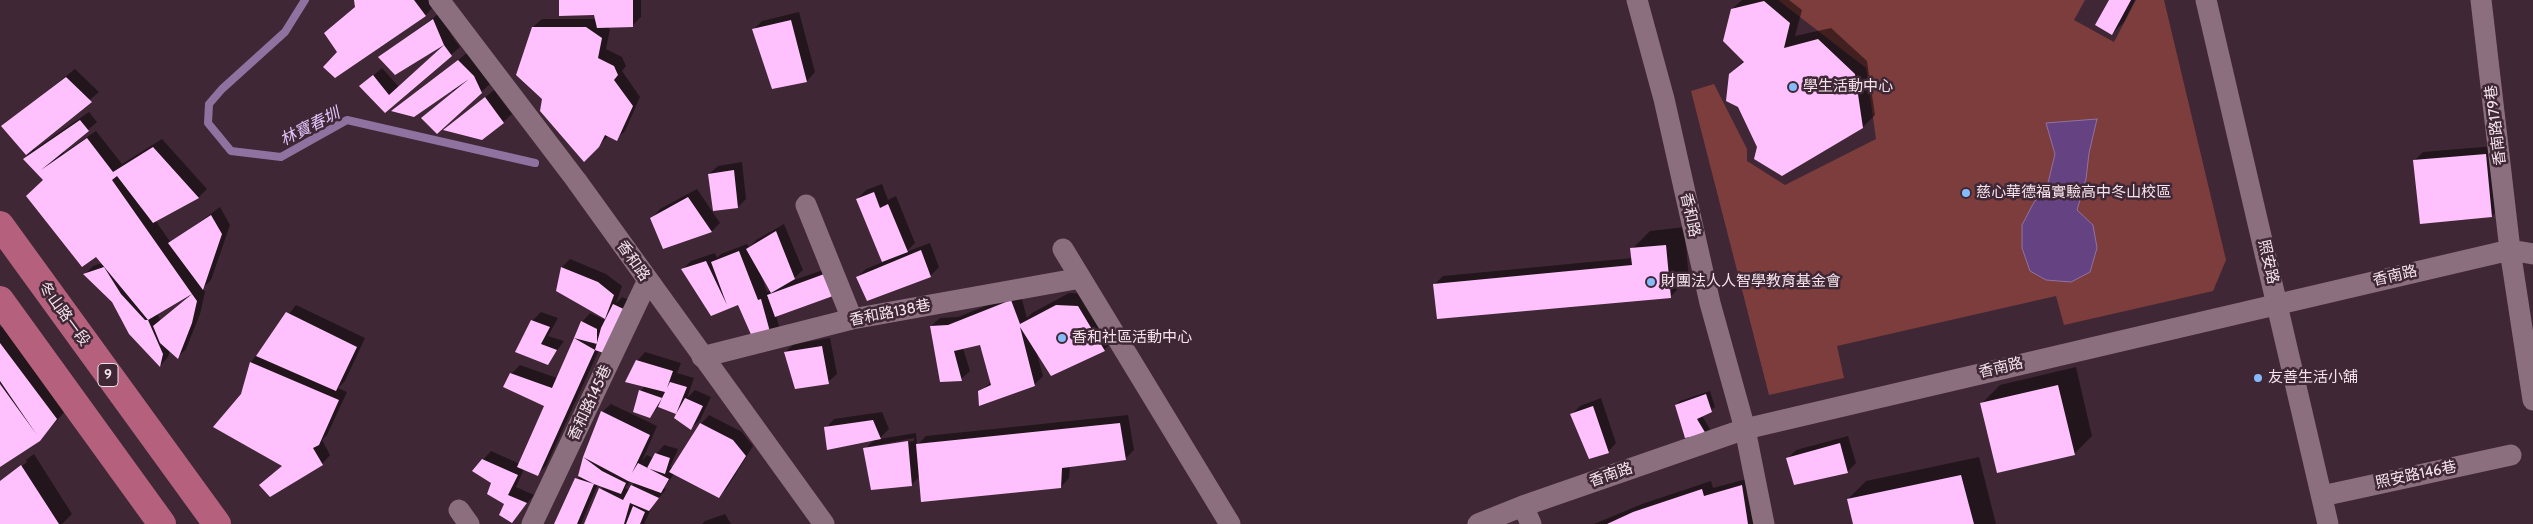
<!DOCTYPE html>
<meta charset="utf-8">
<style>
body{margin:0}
canvas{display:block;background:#3f2735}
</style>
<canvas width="2533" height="524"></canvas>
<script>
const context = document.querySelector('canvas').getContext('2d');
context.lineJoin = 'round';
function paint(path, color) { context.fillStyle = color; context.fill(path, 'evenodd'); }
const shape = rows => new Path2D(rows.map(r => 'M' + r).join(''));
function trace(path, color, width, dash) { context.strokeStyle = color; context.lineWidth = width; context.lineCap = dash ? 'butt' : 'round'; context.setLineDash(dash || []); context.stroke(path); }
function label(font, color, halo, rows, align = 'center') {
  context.font = font + ' Cabin,"Noto Sans TC",sans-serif'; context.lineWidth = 5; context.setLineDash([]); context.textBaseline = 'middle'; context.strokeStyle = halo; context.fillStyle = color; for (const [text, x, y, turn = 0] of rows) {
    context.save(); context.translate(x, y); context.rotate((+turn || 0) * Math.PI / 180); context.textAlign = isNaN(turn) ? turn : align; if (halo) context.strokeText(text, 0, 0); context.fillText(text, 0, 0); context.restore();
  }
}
const green = shape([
 [1778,0,2085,0,2074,20,2114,42,2136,0,2164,0,2226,260,2213,291,2064,325,2056,296,1837,346,1844,378,1769,395,1691,91,1714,84,1747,149,1747,161,1785,185,1876,139,1866,68]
]);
const water = shape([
 [2097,119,2089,153,2086,179,2077,210,2093,225,2097,248,2090,272,2071,282,2046,280,2030,271,2022,248,2022,225,2033,204,2048,183,2055,154,2046,123,2097,119]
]);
const shadow = shape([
 [355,0,429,0,434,6,426,15,335,76,339,52,334,25,356,6],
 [560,0,641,0,641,17,632,26,606,26,610,29,606,49,622,57,626,66,622,71,640,97,625,131,616,139,608,136,584,160,544,99,533,27,542,19,596,19,595,14],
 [1742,0,1789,0,1802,10,1795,36,1831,28,1867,61,1875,115,1863,127,1759,147,1730,74,1744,60,1732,9],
 [2110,0,2135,0,2124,22,2112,34],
 [441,12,452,36,460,47,385,111,361,86,382,68,399,87,444,45,395,73,380,57],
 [799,12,815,72,807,81,754,29,762,21],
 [467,53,490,84,481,92,422,118,453,92,452,90,394,110],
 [75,69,99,92,33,147,35,149,89,112,97,122,63,151,64,153,96,131,122,164,162,139,207,189,199,197,155,220,171,243,220,207,230,225,211,280,203,288,205,292,200,314,186,349,178,357,170,350,168,357,160,366,113,301,85,274,93,266,102,263,44,180,24,159,32,151,3,126],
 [187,295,188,297,160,320,157,313],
 [494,90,512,114,503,122,445,130],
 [2495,146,2500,208,2492,216,2415,160,2423,152],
 [742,162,746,199,738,207,709,174,718,166],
 [882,184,888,200,896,196,915,243,906,252,930,243,939,267,930,276,857,277,866,269,883,262,857,199,866,190],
 [697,189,720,223,712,231,664,247,652,218,660,209],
 [784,224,803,270,791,281,835,266,776,315,780,330,772,338,739,304,711,314,683,269,691,261,715,253,717,258,721,254,747,244,749,247,756,240],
 [760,272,771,291,767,292],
 [1684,227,1689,278,1670,297,1435,284,1443,276,1632,258,1632,249,1650,231],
 [570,259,606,274,622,286,616,303,622,297,640,304,599,350,546,466,537,474,524,469,516,487,534,495,512,522,506,503,483,460,491,451,520,464,546,406,511,374,520,365,557,378,582,322,590,313,607,321,608,319,557,291,562,267],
 [1020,292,1027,318,1032,313,1069,293,1090,294,1116,338,1104,350,1036,350,1043,376,1034,385,980,392,991,382,980,344,963,348,970,371,961,379,931,326,940,318,958,317],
 [296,305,365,338,345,381,338,388,347,392,327,435,322,440,330,455,322,464,283,466,243,394,251,362],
 [541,312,558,318,548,336,564,341,547,364,532,321],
 [7,324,69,407,39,440,0,465,0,327],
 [830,338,837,374,828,382,785,352,794,344],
 [645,352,681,363,677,373,694,378,687,398,695,390,711,397,700,420,691,428,678,414,659,406,650,416,640,391,645,386,637,361],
 [2076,367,2092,436,2074,454,1982,403,2000,385],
 [1710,391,1715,407,1702,416,1710,429,1706,433,1676,405,1680,401],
 [1601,398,1616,443,1608,452,1571,415,1580,406],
 [611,404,657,426,642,461,647,455,653,458,664,445,678,449,670,467,673,468,701,424,709,415,742,432,753,446,727,488,719,496,674,474,664,488,666,489,652,507,644,524,585,524,603,486,598,484,581,524,556,524,580,475,602,412],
 [631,481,635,482,629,490,625,488],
 [882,412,889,429,879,439,916,433,917,445,926,436,1128,415,1134,450,1125,459,1070,465,1069,478,1061,487,920,476,911,485,865,449,875,439,826,428,834,419],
 [914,438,914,441,873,448,873,446],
 [1848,436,1856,463,1847,472,1787,459,1796,450],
 [34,454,72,514,62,524,0,524,0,482,27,462,26,460,0,479],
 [1979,457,1996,524,1854,524,1848,499,1866,481],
 [1750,478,1757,524,1594,524,1642,504,1711,481,1713,488],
 [725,514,731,524,702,524,705,521]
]);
const stream = shape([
 [305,0,285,32,222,89,209,104,208,123,231,151,281,157,347,120,535,163]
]);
const building = shape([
 [354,0,414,0,426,16,335,78,323,67,337,52,324,33,355,7],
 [559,0,633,0,633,27,597,28,594,15,559,16],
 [2109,0,2131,0,2112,35,2095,25],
 [1764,1,1790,23,1784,48,1818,39,1855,74,1863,128,1782,176,1754,159,1757,147,1738,107,1726,101,1729,74,1744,62,1723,41,1731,9],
 [433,19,444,45,452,56,385,113,359,86,373,75,389,95,444,45,395,75,378,57],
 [791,20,807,82,772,89,752,29],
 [532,27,586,27,602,38,598,58,614,66,618,75,614,80,633,106,617,141,605,135,599,147,584,162,540,111,542,99,516,75],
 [458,60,474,76,482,93,437,134,421,118,469,79,414,117,391,111],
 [66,77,92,102,26,155,1,126],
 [485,97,504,123,482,140,443,130],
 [80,120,89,131,41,170,87,138,113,172,153,147,199,198,153,223,117,176,112,180,192,294,148,320,96,257,82,267,26,196,43,180,23,159],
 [2486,154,2492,217,2420,224,2413,160],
 [734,170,738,208,713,211,708,174],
 [874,192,880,208,888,204,908,252,882,262,856,199],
 [688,197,712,232,663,249,650,218],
 [211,215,222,234,203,290,168,243],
 [776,231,795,279,771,293,746,249],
 [1666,245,1671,298,1437,319,1433,284,1632,265,1630,248],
 [921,250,931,277,867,301,856,277],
 [739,251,758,300,761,299,772,339,753,339,738,305,711,316,681,269,706,261,727,305,711,262],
 [104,267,121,294,145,320,148,320,163,354,160,367,129,334,112,302,83,274],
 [561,267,598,282,614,295,605,319,556,291],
 [827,273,833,296,775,317,767,295],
 [192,294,197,301,192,323,178,359,160,343,153,326],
 [1011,300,1020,324,1056,305,1078,306,1105,351,1051,376,1020,327,1035,386,979,406,978,391,991,385,980,345,954,351,962,381,940,382,930,326,948,325],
 [613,304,632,313,612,356,595,350,601,328],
 [286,312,357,347,336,391,256,356],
 [531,320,550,327,541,344,557,350,548,365,515,352],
 [581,321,597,329,597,344,574,338],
 [574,338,595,350,538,476,517,467,544,406,503,387,510,373,552,388],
 [0,343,57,419,40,441,0,467,0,384,37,435,0,381],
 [822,346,829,384,795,389,784,352],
 [636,360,673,371,667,388,670,382,687,387,676,414,685,398,703,406,691,430,674,418,676,414,658,407,662,398,650,418,633,412,639,390,662,398,665,392,625,382],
 [250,362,339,400,319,445,313,448,323,465,270,497,259,485,282,466,213,427,241,394],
 [2058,385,2075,455,1997,473,1980,403],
 [1706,394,1712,412,1697,419,1706,434,1685,438,1675,405],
 [1593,406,1609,453,1589,459,1570,414],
 [601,411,650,435,632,473,638,463,669,479,661,493,628,481,583,457],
 [873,420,881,439,827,450,824,427],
 [700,423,733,440,746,456,719,498,669,472],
 [1120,423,1126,460,1062,468,1061,488,921,502,916,444],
 [908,441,912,486,871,490,863,448],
 [1840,443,1848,473,1794,485,1786,458],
 [655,453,670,458,665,474,647,468],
 [583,457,602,471,626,483,621,494,594,484,577,524,554,524,575,478,594,484,578,476],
 [482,459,518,475,508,495,527,503,512,523,499,515,504,504,487,494,491,483,472,471],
 [21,465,59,524,0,524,0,481],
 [1961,475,1974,524,1853,524,1847,499],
 [631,485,659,498,649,511,630,503,624,524,584,524,599,488,623,500],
 [1742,485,1748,524,1607,524,1633,512,1702,489,1704,496],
 [633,506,645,512,640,524,626,524]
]);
const street = shape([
 [439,0,576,180,824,524],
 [1637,0,1664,99,1710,303,1745,429,1764,524],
 [2206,0,2328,524],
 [2481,0,2510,250,2533,400],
 [806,205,852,319],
 [1063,249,1230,524],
 [702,357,852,319,1081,278],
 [2322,496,2511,455],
 [1523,506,1531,524],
 [459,510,469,524],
 [532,524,647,282],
 [1478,524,1523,506,1745,429,2510,250,2533,254]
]);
const primary = shape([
 [0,225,217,524],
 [0,300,162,524]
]);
const markers = [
 [1793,87,5,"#85bbfb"],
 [1966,193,5,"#85bbfb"],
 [1651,282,5,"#85bbfb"],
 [1062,338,5,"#85bbfb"],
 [2258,378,5,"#85bbfb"]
];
const shields = [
 [108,375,20]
];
const shieldNames = [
 ["9",108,375]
];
const poiNames = [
 ["學生活動中心",1803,87],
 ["慈心華德福實驗高中冬山校區",1976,193],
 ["財團法人人智學教育基金會",1661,282],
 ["香和社區活動中心",1072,338],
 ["友善生活小舖",2268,378]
];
const streetNames = [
 ["香南路179巷",2496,125,-97],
 ["香和路",1690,215,78],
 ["香和路",633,261,55],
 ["照安路",2268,262,77],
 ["香南路",2395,276,-13],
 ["香和路138巷",890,313,-11],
 ["冬山路一段",64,314,54],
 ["香南路",2001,368,-13],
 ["香和路145巷",590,403,-65],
 ["香南路",1611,475,-19],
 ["照安路146巷",2416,475,-12]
];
const waterNames = [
 ["林寶春圳",310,127,-27]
];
paint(green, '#7d3d3d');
paint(water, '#654281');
trace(water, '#9072a1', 1);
paint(shadow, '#0007');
trace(stream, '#9072a1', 8);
paint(building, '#ffc1fe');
trace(street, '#8c6f7e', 21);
trace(primary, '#b5607d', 28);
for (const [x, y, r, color] of markers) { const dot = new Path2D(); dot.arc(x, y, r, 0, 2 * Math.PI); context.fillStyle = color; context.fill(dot); trace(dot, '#3f2735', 2); }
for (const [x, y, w] of shields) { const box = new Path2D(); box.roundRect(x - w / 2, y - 11.5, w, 23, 4); context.fillStyle = '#3f2735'; context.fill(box); trace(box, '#f4e3ec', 1); }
label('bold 14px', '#f4e3ec', null, shieldNames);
label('15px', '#f4e3ec', '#3f2735', poiNames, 'left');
label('15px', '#f4e3ec', '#3f2735', streetNames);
label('italic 16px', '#e1c4fb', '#3f2735', waterNames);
</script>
